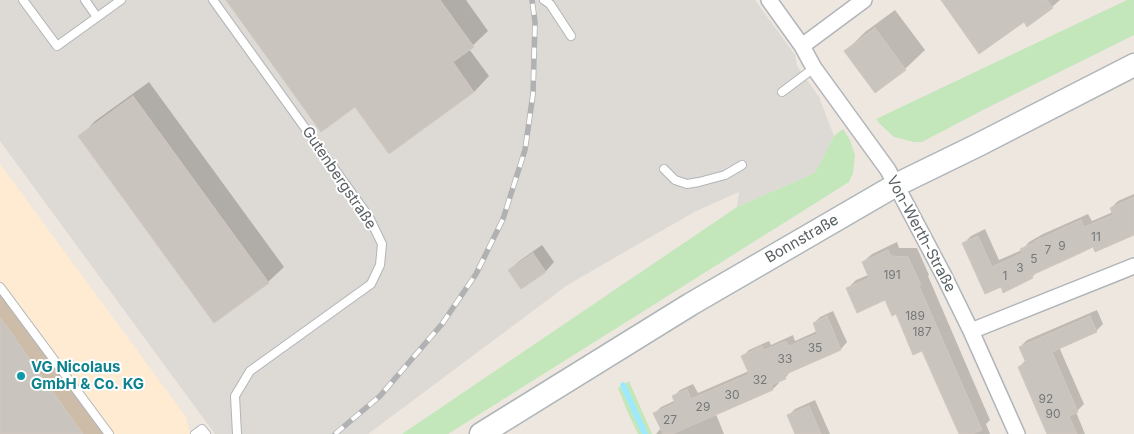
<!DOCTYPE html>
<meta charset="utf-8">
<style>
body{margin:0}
canvas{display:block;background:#ede7df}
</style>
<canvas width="1134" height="434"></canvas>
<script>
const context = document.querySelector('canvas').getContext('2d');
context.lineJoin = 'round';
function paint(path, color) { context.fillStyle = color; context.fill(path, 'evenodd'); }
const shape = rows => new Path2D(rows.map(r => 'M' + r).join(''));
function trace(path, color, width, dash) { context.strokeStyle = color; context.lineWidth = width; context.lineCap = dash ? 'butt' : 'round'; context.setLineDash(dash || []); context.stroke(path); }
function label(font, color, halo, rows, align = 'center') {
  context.font = font + ' Inter,sans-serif'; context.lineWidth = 4; context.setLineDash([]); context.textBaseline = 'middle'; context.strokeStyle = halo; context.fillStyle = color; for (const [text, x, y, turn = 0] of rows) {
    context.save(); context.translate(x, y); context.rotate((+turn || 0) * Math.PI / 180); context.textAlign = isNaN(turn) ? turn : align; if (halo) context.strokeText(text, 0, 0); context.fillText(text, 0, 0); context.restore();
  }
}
const commercial = shape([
 [0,164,186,417,190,434,0,434]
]);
const industrial = shape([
 [0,0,755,0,795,55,797,66,819,97,834,136,815,173,737,207,739,192,696,211,569,284,368,434,215,434,0,141]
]);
const green = shape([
 [1127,0,1134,0,1134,35,983,110,922,142,914,142,894,137,880,124,876,119],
 [843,129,850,140,855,155,853,173,849,182,448,434,402,434,737,207,815,173,834,136],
 [629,381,652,434,638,434,628,413,618,388]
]);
const shadow = shape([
 [230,0,466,0,488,31,469,49,489,76,474,92,356,105],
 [942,0,1060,0,1052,7,1024,20],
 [895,10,925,50,905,69,846,51,865,32],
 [149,82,284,267,268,282,80,137,95,121],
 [1134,194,1134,228,1039,270,1032,277,1002,286,964,243,971,236,985,229,999,260,1022,250,1029,242,1043,234,1088,214,1092,221,1113,212,1111,208,1118,201],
 [897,242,899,248,917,248,929,275,928,276,990,420,986,424,990,434,960,434,923,349,886,299,848,288,856,280,868,275,863,262,872,254],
 [542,245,554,262,546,271,522,288,510,270,518,262],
 [0,288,104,434,0,434],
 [1097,310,1103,324,1096,331,1059,347,1084,404,1076,412,1085,434,1048,434,1019,367,1026,360,1020,347,1027,340],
 [833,311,847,342,841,349,791,371,785,378,778,381,779,383,773,389,716,414,724,434,656,434,661,428,655,413,661,407,676,400,674,396,680,390,693,384,698,393,749,371,743,356,749,350,769,341,771,345,793,335,795,341,817,331,814,323,820,317],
 [815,400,830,434,797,434,789,415,795,409]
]);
const stream = shape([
 [623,385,645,434]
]);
const building = shape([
 [226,0,440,0,474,47,453,62,474,92,389,154,355,107,321,132,226,0],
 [941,0,1047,0,1053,8,1027,27,1024,22,979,54,941,0],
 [875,28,906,70,875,93,844,51,875,28],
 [133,96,269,283,214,323,78,136,133,96],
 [1134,197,1134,235,1095,252,1093,247,1072,257,1032,275,1033,278,1003,293,1001,287,985,294,962,243,978,236,992,267,1022,253,1020,249,1035,242,1035,241,1081,220,1084,227,1113,215,1110,208,1134,197],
 [888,250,891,256,908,257,921,285,919,286,982,430,972,434,959,434,922,351,913,355,896,314,892,316,885,300,857,313,846,288,869,278,862,262,888,250],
 [533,253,546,272,521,289,508,270,533,253],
 [827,316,841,350,784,375,786,379,771,385,773,390,672,434,663,434,653,413,675,403,672,396,687,389,691,399,749,374,741,356,762,346,764,350,786,341,789,346,817,334,813,323,827,316],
 [1090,316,1097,332,1052,352,1078,412,1069,416,1077,434,1047,434,1018,367,1026,363,1019,347,1090,316],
 [0,317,83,434,0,434,0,317],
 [809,406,821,434,795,434,787,415,809,406]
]);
const service = shape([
 [23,0,57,46,121,0],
 [85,0,97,17],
 [213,0,369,217,382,244,380,265,371,284,250,371,235,396,237,434],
 [544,0,550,4,571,36],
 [782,92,814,68],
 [664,169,675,180,687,184,699,182,725,175,742,165],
 [0,287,109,434],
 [195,434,202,429,206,434]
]);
const minor = shape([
 [769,0,802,46,814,68,888,170,944,276,971,331,1017,434],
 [802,46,864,0],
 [971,331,1134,266]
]);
const secondary = shape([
 [481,434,691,304,896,185,978,145,1134,65]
]);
const rail = shape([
 [335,434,380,396,442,324,476,274,503,219,525,150,533,94,535,22,532,0]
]);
const markers = [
 [21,376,5,"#0f9aa8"]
];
const numberNames = [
 ["11",1096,237],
 ["9",1062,246],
 ["7",1048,250],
 ["5",1034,259],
 ["3",1020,268],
 ["191",892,275],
 ["1",1005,276],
 ["189",915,316],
 ["187",922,332],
 ["35",815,348],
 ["33",785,359],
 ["32",760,380],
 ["30",732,395],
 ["92",1046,399],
 ["29",703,407],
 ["90",1053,414],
 ["27",670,420]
];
const streetNames = [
 ["Gutenbergstraße",339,178,56],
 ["Von-Werth-Straße",921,234,62],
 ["Bonnstraße",802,239,-30]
];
const cultureNames = [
 ["VG Nicolaus",31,367],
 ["GmbH & Co. KG",31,384]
];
paint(commercial, '#ffebd2');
paint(industrial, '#ddd9d4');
paint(green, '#c3e7ba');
paint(shadow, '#0003');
trace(stream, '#9de9ff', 5.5);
paint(building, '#cac4bf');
trace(building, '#d2c7be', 1);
trace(service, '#b1b5b9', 10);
trace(minor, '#b1b5b9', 18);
trace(secondary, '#afb6b9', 25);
trace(service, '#fff', 8);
trace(minor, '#fff', 15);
trace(secondary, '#fff', 22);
trace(rail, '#b0b1b2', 5.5);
trace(rail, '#fff', 4, [11]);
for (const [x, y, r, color] of markers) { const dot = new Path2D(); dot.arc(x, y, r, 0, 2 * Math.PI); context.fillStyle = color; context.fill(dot); trace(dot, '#fff', 2); }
label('12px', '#747879', null, numberNames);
label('15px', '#585f62', '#fff', streetNames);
label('bold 15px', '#0d838f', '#fff', cultureNames, 'left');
</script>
